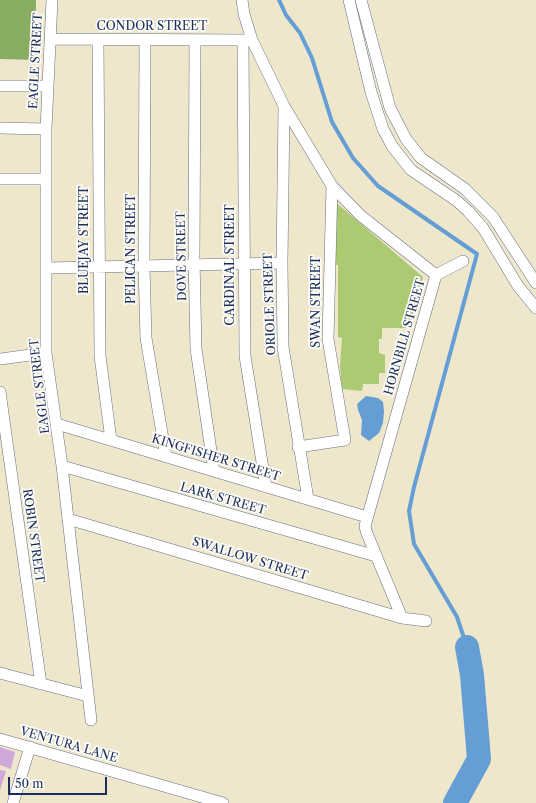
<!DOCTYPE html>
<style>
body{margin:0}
#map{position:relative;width:536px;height:803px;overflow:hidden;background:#efe7cc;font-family:"Libre Caslon Text",serif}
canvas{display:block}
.scale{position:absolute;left:8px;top:777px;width:99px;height:18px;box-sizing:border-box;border:2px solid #1b2f5e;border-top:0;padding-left:5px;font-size:12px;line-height:14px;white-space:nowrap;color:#1b2f5e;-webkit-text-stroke:3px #fdfcf7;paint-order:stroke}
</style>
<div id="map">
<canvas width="536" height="803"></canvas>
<div class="scale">50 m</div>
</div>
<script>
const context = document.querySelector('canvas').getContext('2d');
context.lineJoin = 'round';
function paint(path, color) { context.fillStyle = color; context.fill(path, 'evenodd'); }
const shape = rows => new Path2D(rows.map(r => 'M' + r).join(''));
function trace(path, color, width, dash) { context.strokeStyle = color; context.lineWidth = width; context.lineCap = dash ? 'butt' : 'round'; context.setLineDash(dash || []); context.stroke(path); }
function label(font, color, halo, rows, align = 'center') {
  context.font = font + ' "Libre Caslon Text",serif'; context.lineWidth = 3.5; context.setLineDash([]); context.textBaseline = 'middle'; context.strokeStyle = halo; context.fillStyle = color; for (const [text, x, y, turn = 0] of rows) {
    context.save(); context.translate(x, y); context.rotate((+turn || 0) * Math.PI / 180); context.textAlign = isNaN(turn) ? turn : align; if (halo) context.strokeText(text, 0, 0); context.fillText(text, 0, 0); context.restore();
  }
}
const green = shape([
 [333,200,423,277,409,328,382,328,382,339,379,339,379,353,385,355,385,373,379,373,379,384,363,384,362,391,342,389,340,366,342,338,338,337,338,265,333,265]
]);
const forest = shape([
 [0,0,36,0,35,60,0,59]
]);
const water = shape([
 [366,396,378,398,383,402,384,411,383,423,379,433,369,441,361,435,362,420,358,410,357,404]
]);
const stream = shape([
 [279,0,286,15,300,33,312,58,332,122,353,158,378,186,477,254,414,487,409,511,414,544,457,617,467,647]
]);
const river = shape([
 [455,803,479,759,472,675,467,647]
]);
const building = shape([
 [0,747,15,752,11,769,0,765],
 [0,770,6,771,0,790]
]);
const minor = shape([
 [52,0,46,129,46,353,62,466,91,720],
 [242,0,244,14,252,40,284,106,332,186,360,215,436,275,365,526,366,531,402,618],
 [349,0,371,92,383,129,392,146,411,170,457,201,468,211,483,228,518,286,536,308],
 [361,0,390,108,406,139,421,158,465,189,493,217,536,283],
 [51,39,250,40],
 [145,39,144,266,146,338,166,457],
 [98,40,100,356,111,440],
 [195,40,194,259,196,349,214,471],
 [243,41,245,356,266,487],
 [0,86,48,86],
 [284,107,282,263,283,347,308,499],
 [0,128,46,129],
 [0,179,46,179],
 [46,268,282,263],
 [436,275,463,261],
 [0,359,46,353],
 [0,392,41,684],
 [57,424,367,517],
 [298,447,345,440,328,339,332,186],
 [62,466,376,556],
 [68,519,402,618,426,621],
 [0,673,88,696],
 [0,739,223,803],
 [13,803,30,747]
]);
const streetNames = [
 ["CONDOR STREET",152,27],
 ["EAGLE STREET",36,61,-87],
 ["BLUEJAY STREET",85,240,-90],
 ["PELICAN STREET",132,249,-90],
 ["DOVE STREET",182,256,-91],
 ["CARDINAL STREET",231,265,-90],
 ["SWAN STREET",317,302,-90],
 ["ORIOLE STREET",270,304,-92],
 ["HORNBILL STREET",405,337,-74],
 ["EAGLE STREET",40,386,-97],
 ["KINGFISHER STREET",216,458,17],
 ["LARK STREET",223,499,16],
 ["ROBIN STREET",33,536,82],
 ["SWALLOW STREET",250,559,17],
 ["VENTURA LANE",69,745,16]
];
paint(green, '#acca71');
paint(forest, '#89ae63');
paint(water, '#649ed4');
trace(stream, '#649ed4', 4);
trace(river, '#649ed4', 24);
paint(building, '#cfa9d9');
trace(minor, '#656f84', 12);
trace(minor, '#fff', 11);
label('12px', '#1b2f5e', '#fdfcf7', streetNames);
</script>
